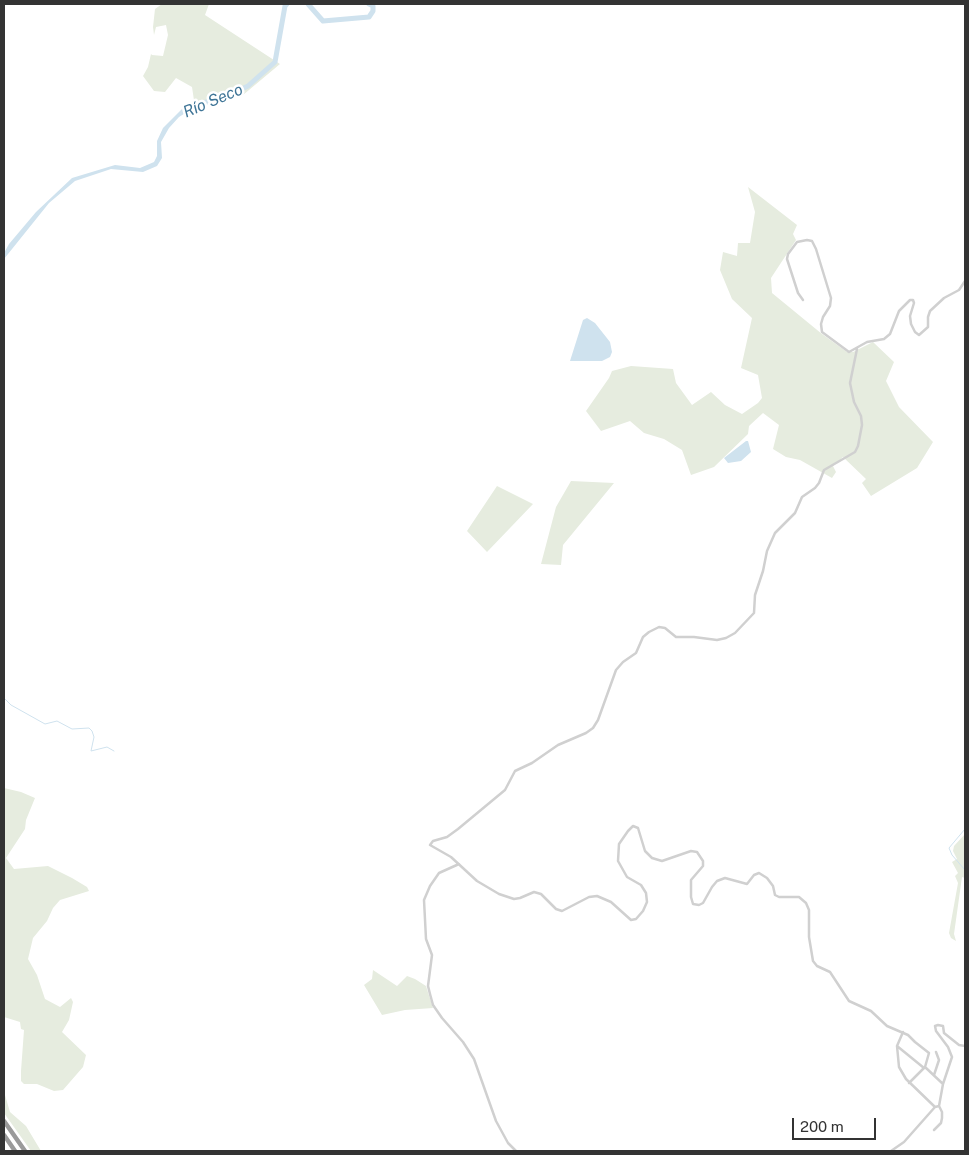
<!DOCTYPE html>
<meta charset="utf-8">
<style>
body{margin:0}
#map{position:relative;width:969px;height:1155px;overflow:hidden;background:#fff;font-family:"Public Sans",sans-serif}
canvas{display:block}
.frame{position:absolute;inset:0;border:5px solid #333;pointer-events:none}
.scale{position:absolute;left:792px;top:1118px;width:84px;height:22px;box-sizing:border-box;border:2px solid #333;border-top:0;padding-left:6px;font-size:15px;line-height:18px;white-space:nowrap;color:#333;-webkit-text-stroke:4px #fff;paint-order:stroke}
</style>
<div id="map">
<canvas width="969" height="1155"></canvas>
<div class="frame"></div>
<div class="scale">200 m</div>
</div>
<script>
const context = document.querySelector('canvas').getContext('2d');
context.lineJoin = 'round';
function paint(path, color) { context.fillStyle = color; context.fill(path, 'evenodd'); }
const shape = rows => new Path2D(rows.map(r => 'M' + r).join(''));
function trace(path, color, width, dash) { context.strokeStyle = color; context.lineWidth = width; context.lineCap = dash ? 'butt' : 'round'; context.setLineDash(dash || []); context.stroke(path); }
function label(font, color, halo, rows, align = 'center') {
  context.font = font + ' "Public Sans",sans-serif'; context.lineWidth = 5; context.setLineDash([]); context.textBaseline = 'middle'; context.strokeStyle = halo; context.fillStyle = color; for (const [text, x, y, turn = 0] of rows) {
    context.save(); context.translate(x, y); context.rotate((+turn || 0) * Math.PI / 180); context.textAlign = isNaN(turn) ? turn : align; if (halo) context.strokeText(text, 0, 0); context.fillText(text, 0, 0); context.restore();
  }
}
const green = shape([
 [162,4,209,4,205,15,280,64,243,95,195,107,192,87,176,78,165,92,154,91,143,76,148,67,151,54,152,55,163,56,168,35,166,25,156,27,154,35,153,27,155,9],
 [748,187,797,225,793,234,796,240,771,278,772,293,822,334,847,352,853,352,873,342,894,362,886,381,899,407,933,442,917,468,871,496,862,483,866,479,843,457,833,466,836,472,832,478,800,460,786,457,773,449,779,425,763,413,749,426,748,434,714,467,691,475,682,450,664,439,644,433,630,421,601,431,586,411,609,378,612,371,631,366,673,369,676,383,692,405,711,392,725,405,742,414,758,403,762,398,758,375,741,368,752,318,732,299,720,270,723,252,737,256,738,243,750,243,755,212],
 [571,481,614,483,563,545,561,565,541,564,556,507],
 [497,486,533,504,487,552,467,531],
 [4,788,21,792,35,798,26,820,25,829,6,858,14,869,48,866,72,878,87,887,89,891,60,900,53,908,47,921,33,938,28,959,37,975,45,999,60,1007,71,998,73,1002,69,1020,62,1032,86,1055,83,1067,63,1090,54,1091,37,1084,24,1084,21,1081,21,1071,24,1030,21,1029,20,1022,4,1017],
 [965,834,965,878,962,877,954,934,956,941,951,938,949,933,958,883,955,876,958,873,952,862,957,859,953,851,954,846],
 [373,970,397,986,407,976,415,979,426,986,433,1008,405,1010,382,1015,364,985,372,979],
 [5,1095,10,1112,26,1126,41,1151,31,1151,4,1113,4,1096]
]);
const water = shape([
 [195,102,195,107,179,117,169,128,161,142,162,158,157,166,143,172,111,169,75,181,49,203,4,259,4,253,9,244,36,212,72,178,115,165,140,168,154,162,157,156,157,141,163,128,183,108],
 [587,318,595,323,610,342,612,352,610,357,602,361,570,361,583,320],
 [746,441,748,441,751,452,741,461,728,463,724,458]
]);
const stream = shape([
 [4,698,11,705,45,724,57,721,72,729,89,728,92,731,94,737,91,751,107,747,114,751],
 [965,829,949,848,952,855,965,870]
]);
const river = shape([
 [308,4,323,21,369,17,373,11,373,6,369,4],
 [191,107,231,94,248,86,275,62,285,6,287,4]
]);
const street = shape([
 [803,300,798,293,787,259,788,254,797,242,807,240,812,241,816,249,831,298,830,306,823,317,821,324,822,332,849,352,867,342,884,339,890,334,899,311,910,300,913,300,914,303,910,316,911,324,915,332,919,335,928,327,928,317,930,311,944,298,959,290,965,281],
 [857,349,850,383,854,402,861,416,862,425,858,446,855,452,824,470,819,483,815,488,802,497,795,513,775,533,767,551,763,571,755,595,754,613,735,633,726,638,717,640,694,637,676,637,665,628,659,627,649,632,643,637,636,653,623,662,616,670,598,720,593,728,586,733,558,745,532,763,515,771,505,790,458,829,447,837,433,841,430,845,451,857,477,881,499,894,514,899,520,898,534,892,541,894,556,909,562,911,589,897,597,896,611,902,631,920,636,919,643,911,647,902,646,893,641,885,627,877,618,861,619,844,628,831,633,826,638,828,645,851,652,858,662,861,691,851,697,852,703,861,703,866,691,880,691,897,693,904,699,905,703,903,712,887,717,881,725,878,747,884,754,875,759,873,767,878,773,886,775,895,779,897,799,897,806,903,809,910,809,937,813,961,817,966,830,972,849,1001,871,1011,887,1026,908,1035,915,1042,929,1053,925,1067],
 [459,864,439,873,430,886,424,900,426,939,432,955,428,986,430,994,433,1005,442,1018,463,1042,474,1059,496,1121,508,1143,516,1151],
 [903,1032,897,1046,899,1067,906,1079,935,1107],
 [897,1046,924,1068,925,1067,943,1084],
 [934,1075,939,1060,936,1052],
 [909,1083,924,1068],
 [939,1106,943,1084,952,1057,948,1047,936,1031,935,1026,938,1025,943,1026,944,1033,959,1045,965,1046],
 [934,1130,941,1123,942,1118,942,1112,939,1106],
 [891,1151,904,1142,935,1107,939,1106]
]);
const highway = shape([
 [4,1121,25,1151],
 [4,1135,15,1151]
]);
const waterNames = [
 ["Río Seco",213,101,-23]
];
paint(green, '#e6ecdf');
paint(water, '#cfe2ee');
trace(stream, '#cfe2ee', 1);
trace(river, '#cfe2ee', 5);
trace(street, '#d0d0d0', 2.5);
trace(highway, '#9a9a9a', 4.5);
label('italic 16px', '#3f7597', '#fff', waterNames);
</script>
